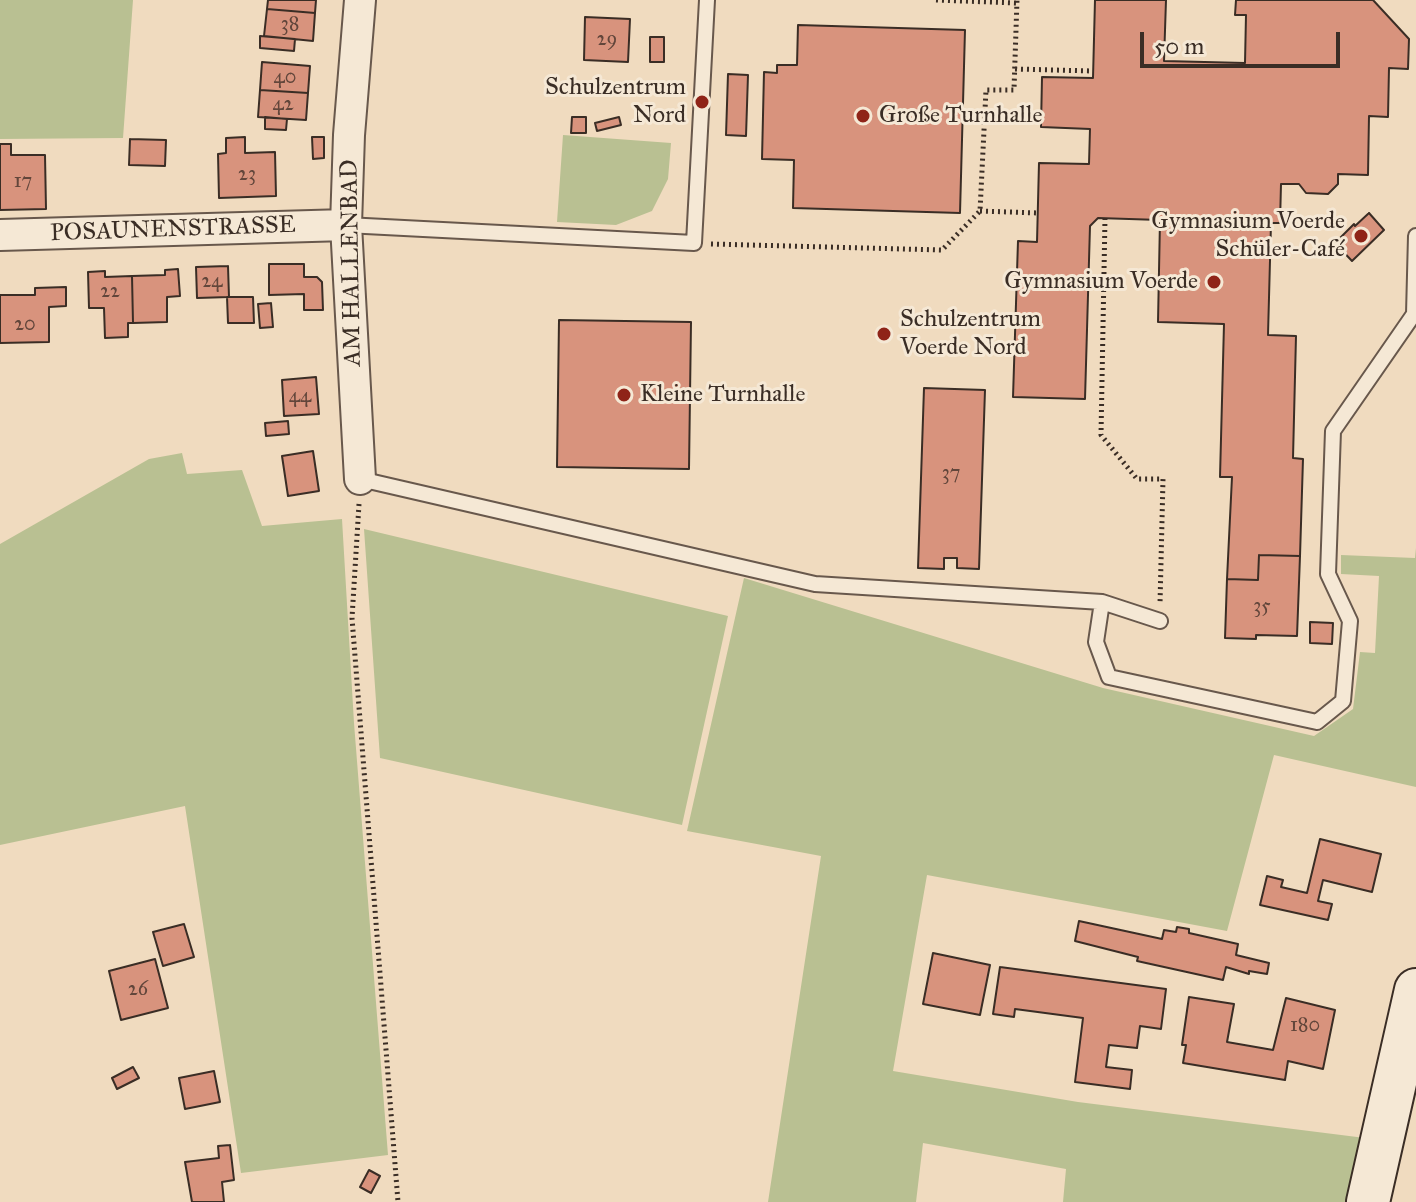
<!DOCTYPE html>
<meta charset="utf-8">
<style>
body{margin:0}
#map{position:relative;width:1416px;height:1202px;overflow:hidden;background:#f0dbbf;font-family:"IM FELL Great Primer",serif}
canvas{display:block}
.scale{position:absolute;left:1140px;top:32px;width:200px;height:36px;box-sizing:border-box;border:4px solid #3a2d25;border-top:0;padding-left:10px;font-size:24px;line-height:28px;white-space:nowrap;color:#3a2d25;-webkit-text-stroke:6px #f5e8d5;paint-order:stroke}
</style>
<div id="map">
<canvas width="1416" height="1202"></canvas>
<div class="scale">50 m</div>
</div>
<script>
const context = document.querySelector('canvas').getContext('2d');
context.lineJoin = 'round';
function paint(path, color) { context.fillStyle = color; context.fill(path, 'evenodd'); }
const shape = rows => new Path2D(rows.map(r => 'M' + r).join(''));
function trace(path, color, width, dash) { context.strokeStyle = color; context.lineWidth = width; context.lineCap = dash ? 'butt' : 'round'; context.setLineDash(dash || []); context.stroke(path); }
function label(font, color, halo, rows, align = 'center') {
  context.font = font + ' "IM FELL Great Primer",serif'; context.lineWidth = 6; context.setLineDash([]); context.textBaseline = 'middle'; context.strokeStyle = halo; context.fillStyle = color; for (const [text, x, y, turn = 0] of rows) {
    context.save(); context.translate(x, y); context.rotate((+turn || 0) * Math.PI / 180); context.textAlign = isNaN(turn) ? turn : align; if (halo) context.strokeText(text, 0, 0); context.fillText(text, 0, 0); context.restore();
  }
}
const green = shape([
 [0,0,133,0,123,138,0,139],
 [563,135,671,143,668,179,652,211,616,225,557,222],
 [182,453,187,474,242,470,262,526,342,519,354,723,388,1155,241,1173,185,806,0,845,0,544,149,459],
 [364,529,728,616,682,825,380,758],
 [1416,548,1416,787,1274,755,1227,931,927,875,893,1071,1078,1102,1381,1140,1368,1202,1063,1202,1066,1169,923,1143,916,1202,768,1202,821,856,687,831,744,578,1103,688,1314,736,1353,709,1360,652,1375,653,1379,576,1341,574,1341,555,1415,558]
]);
const building = shape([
 [268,0,316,0,315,13,267,9,268,0],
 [1095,0,1166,0,1164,61,1245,63,1246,15,1235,15,1236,0,1373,0,1409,39,1408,69,1389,68,1388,117,1369,116,1368,175,1338,174,1338,184,1328,194,1306,193,1299,184,1281,184,1280,223,1271,223,1268,335,1296,336,1293,458,1303,459,1300,556,1259,555,1258,580,1227,579,1232,477,1220,477,1224,324,1158,322,1160,220,1098,218,1090,226,1085,399,1013,397,1018,241,1037,242,1039,163,1089,164,1090,129,1041,127,1042,77,1093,78,1095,0],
 [267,9,315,13,313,41,264,36,267,9],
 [585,17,630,19,628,62,584,60,585,17],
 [798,25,965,30,960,213,793,208,794,160,762,159,764,72,777,73,777,65,797,65,798,25],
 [260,36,295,39,294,51,260,48,260,36],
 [650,37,664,37,664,62,650,62,650,37],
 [262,62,310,66,308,93,260,90,262,62],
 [728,74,748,75,746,136,726,135,728,74],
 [260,90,308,93,306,120,258,117,260,90],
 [265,117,287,119,286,130,265,129,265,117],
 [572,117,586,117,586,133,571,133,572,117],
 [619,117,621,125,597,131,595,123,619,117],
 [245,137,245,153,275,152,276,196,219,198,218,154,226,153,226,138,245,137],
 [312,137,324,137,324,158,313,159,312,137],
 [130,139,166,140,165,166,129,165,130,139],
 [0,144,11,144,11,155,45,155,46,209,0,210,0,144],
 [1369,213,1384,230,1352,261,1335,243,1354,224,1355,226,1369,213],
 [269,264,304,264,304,277,317,277,322,282,323,310,304,310,304,294,269,295,269,264],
 [228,266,229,297,197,298,196,267,228,266],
 [178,269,180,296,167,297,167,322,133,323,132,276,165,275,165,270,178,269],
 [105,271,105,277,132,276,133,323,128,323,128,337,105,338,104,308,89,308,88,272,105,271],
 [66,287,66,306,49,307,49,342,0,343,0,295,35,295,35,288,66,287],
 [227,297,253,297,254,323,228,323,227,297],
 [271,303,273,327,260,328,258,304,271,303],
 [559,320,691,322,689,469,557,467,559,320],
 [316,377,319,414,284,416,282,380,316,377],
 [924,388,985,390,979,569,957,568,957,558,944,558,944,569,918,568,924,388],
 [288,421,289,434,266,436,265,423,288,421],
 [313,451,319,491,288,496,282,456,313,451],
 [1259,555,1300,556,1297,636,1256,635,1256,639,1225,638,1227,579,1258,580,1259,555],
 [1310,622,1333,623,1332,644,1310,643,1310,622],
 [1320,839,1381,854,1372,892,1323,880,1318,901,1332,904,1328,920,1260,905,1267,876,1283,880,1281,887,1307,893,1320,839],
 [1079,921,1162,939,1164,930,1176,932,1177,927,1189,929,1189,933,1238,944,1236,955,1269,963,1267,974,1249,971,1249,974,1226,967,1223,980,1137,961,1138,957,1075,941,1079,921],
 [184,924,194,957,163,966,153,932,184,924],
 [933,953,990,965,980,1015,923,1004,933,953],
 [155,959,168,1008,121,1020,109,971,155,959],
 [1000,967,1166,989,1161,1029,1140,1026,1137,1048,1109,1045,1106,1067,1132,1070,1130,1089,1075,1082,1083,1018,1015,1009,1014,1017,993,1014,1000,967],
 [1189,997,1234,1004,1227,1042,1273,1050,1286,998,1335,1010,1323,1069,1288,1061,1285,1080,1183,1063,1186,1045,1182,1045,1189,997],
 [133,1067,139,1078,117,1089,112,1078,133,1067],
 [214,1071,220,1102,185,1109,179,1078,214,1071],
 [230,1145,234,1180,222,1182,224,1202,192,1202,185,1162,219,1158,218,1146,230,1145],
 [369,1170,380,1176,371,1193,360,1187,369,1170]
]);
const path = shape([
 [936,0,1017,3],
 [1015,69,1093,71],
 [980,211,1038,213],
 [1105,218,1101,435,1137,479,1163,479,1160,604],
 [711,244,942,250,980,211,986,90,1014,90,1017,0],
 [359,504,352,618,398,1202]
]);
const service = shape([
 [346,225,694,243,707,0],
 [360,479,815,584,1102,602,1160,621],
 [1102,602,1096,642,1109,677,1317,722,1343,701,1350,621,1328,574,1333,431,1414,314,1416,236]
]);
const minor = shape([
 [0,235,346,225],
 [360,479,346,225,349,135,360,0]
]);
const secondary = shape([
 [1368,1202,1416,990]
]);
const markers = [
 [702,102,8,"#8f2418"],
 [863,116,8,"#8f2418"],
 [1361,236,8,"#8f2418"],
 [1214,282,8,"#8f2418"],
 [884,334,8,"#8f2418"],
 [624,395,8,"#8f2418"]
];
const numberNames = [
 ["38",290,25],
 ["29",607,40],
 ["40",285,78],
 ["42",283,105],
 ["23",247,175],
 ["17",23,182],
 ["24",212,282],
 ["22",110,292],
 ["20",25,325],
 ["44",300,397],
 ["37",951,474],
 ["35",1262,607],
 ["26",138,990],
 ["180",1305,1026]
];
const poiNames = [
 ["Schulzentrum",686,88],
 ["Nord",686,116],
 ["Große Turnhalle",879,116,"left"],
 ["Gymnasium Voerde",1345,222],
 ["Schüler-Café",1345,250],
 ["Gymnasium Voerde",1198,282],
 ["Schulzentrum",900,320,"left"],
 ["Voerde Nord",900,348,"left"],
 ["Kleine Turnhalle",640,395,"left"]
];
const streetNames = [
 ["POSAUNENSTRASSE",173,230,-2],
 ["AM HALLENBAD",352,263,-91]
];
paint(green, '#b9c092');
paint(building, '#d8937d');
trace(building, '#3a2d25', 2);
trace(service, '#68584c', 18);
trace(minor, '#68584c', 34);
trace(secondary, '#3a2d25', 46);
trace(path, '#3a2d25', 5, [2, 4]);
trace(service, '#f5e8d5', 14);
trace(minor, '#f5e8d5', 30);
trace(secondary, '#f5e8d5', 42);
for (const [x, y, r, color] of markers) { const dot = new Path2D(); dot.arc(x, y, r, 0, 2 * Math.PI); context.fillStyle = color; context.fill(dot); trace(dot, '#f5e8d5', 3); }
label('20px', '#62463b', null, numberNames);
label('24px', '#3a2d25', '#f5e8d5', poiNames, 'right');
label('24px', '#3a2d25', '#f5e8d5', streetNames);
</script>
